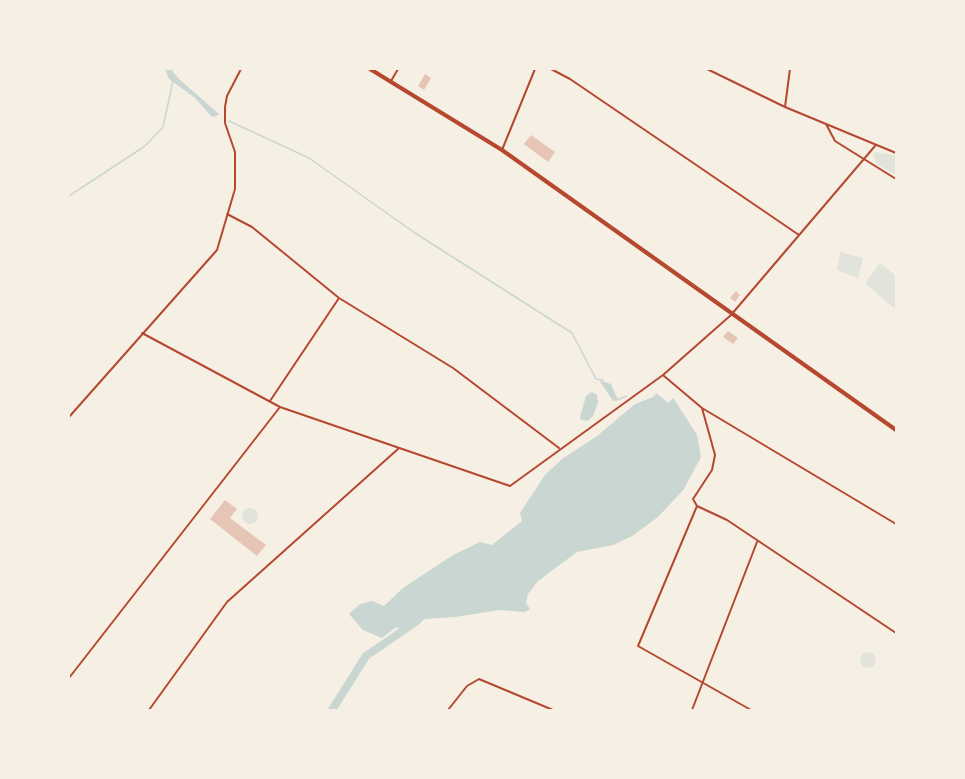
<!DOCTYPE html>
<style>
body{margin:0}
#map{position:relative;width:965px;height:779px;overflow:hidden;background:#f6efe4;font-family:"PT Sans",sans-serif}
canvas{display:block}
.frame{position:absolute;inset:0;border:70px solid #f6efe4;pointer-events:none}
</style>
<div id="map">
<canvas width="965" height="779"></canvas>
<div class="frame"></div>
</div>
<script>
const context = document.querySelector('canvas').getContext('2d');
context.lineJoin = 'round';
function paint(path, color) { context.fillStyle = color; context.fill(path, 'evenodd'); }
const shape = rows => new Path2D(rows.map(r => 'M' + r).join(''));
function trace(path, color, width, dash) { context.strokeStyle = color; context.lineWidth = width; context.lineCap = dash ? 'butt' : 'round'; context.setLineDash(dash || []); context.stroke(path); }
const green = shape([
 [873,152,896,155,896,175,876,164],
 [840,252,863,258,858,278,837,270],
 [880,263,896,276,896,310,865,283],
 '242 516a8 8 0 1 1 16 0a8 8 0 1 1-16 0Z',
 '860 660a8 8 0 1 1 16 0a8 8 0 1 1-16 0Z'
]);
const water = shape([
 [165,69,171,69,179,79,219,114,214,117,211,116,195,98,169,79],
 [599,380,611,384,618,400,613,401],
 [661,388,663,395,672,396,697,435,701,457,684,489,658,517,632,536,613,545,577,552,538,581,528,594,526,603,530,609,525,612,500,610,455,617,425,619,413,627,395,628,382,638,363,630,349,614,360,604,372,601,384,606,403,588,453,555,480,542,492,545,522,521,520,513,545,475,562,459,597,436,635,404,653,397],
 [592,392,597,395,598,402,593,416,587,421,580,419,581,414,586,396]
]);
const pier = shape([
 [660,385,665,387,666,392,676,395,668,403,654,391]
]);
const stream = shape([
 [229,121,309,158,415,233,572,333,596,379,603,380],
 [69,196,145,146,163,127,173,81],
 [617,400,627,396]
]);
const river = shape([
 [332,710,366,656,417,621]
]);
const building = shape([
 [425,74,431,78,424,90,418,86],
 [531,135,555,152,548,162,524,144],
 [736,291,740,295,735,302,730,298],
 [728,331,738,338,733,344,723,337],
 [225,500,237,509,230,518,266,545,257,556,210,519]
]);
const minor = shape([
 [551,69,570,79,799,235],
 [707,69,785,107,896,153],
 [391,81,398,69],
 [785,107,790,69],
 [826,124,835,141,896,179],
 [502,150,535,69],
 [227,214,252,227,339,298,453,368,559,448],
 [142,333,280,407,510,486,663,375,731,315,875,146],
 [664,376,702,408,896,524],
 [270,401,339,298],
 [702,408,715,455,712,470,693,499,697,506,638,646,751,710],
 [69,417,217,250,235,189,235,152,225,123,225,107,227,96,241,69],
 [697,506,727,520,896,633],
 [69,678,280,407],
 [149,710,227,602,398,449],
 [448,710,467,686,479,679,553,710],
 [692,710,757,542]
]);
const primary = shape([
 [370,69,502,150,896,430]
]);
paint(green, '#e2e4dc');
paint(water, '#c9d6d2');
paint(pier, '#f6efe4');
trace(stream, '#c9d6d2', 1.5);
trace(river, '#c9d6d2', 8);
paint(building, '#e6c5b7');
trace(minor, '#b5482f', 2);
trace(primary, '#b5482f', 4);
</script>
